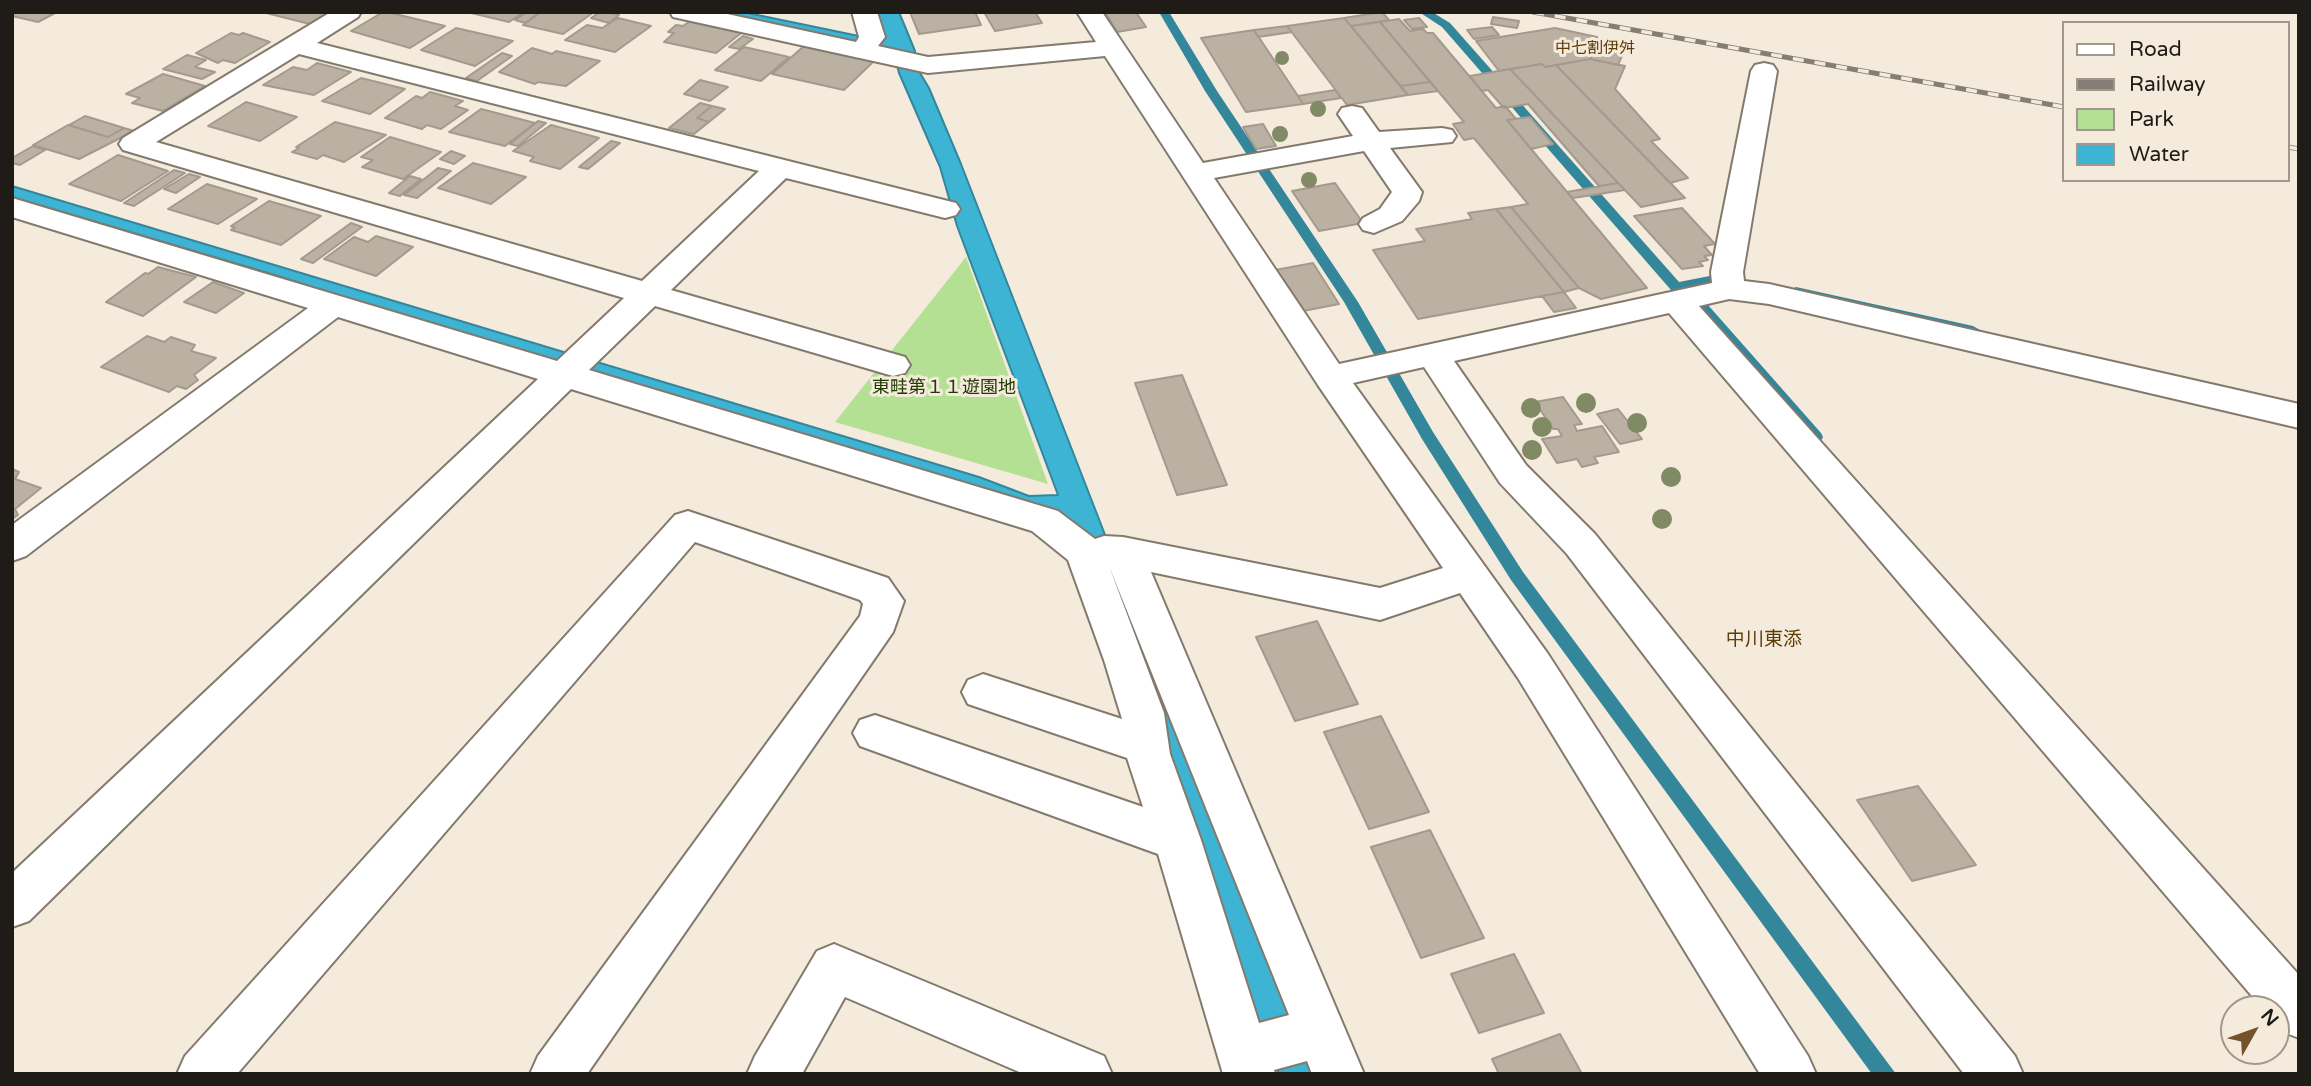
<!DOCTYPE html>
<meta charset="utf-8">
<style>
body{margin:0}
#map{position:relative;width:2311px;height:1086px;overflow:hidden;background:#f4ebdc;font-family:"Varela Round",sans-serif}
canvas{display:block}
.frame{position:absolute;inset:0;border:14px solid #1f1c17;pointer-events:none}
.legend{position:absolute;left:2062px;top:21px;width:228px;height:161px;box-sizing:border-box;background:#f4ebdc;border:2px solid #9f988d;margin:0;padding:9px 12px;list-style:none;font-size:21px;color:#1f1c17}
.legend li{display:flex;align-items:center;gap:14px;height:35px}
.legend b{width:35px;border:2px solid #9f988d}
.north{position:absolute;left:2220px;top:995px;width:70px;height:70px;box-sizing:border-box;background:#f4ebdc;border:2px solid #9f988d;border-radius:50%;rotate:50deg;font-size:19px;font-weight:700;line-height:28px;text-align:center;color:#1f1c17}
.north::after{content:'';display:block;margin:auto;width:24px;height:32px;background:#74532a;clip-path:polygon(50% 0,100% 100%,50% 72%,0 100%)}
</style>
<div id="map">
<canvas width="2311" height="1086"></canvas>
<div class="frame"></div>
<ul class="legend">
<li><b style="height:9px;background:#fff"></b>Road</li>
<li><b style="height:9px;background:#847e74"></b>Railway</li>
<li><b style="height:19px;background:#b4e093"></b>Park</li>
<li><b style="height:19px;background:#3db4d4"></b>Water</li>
</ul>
<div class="north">N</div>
</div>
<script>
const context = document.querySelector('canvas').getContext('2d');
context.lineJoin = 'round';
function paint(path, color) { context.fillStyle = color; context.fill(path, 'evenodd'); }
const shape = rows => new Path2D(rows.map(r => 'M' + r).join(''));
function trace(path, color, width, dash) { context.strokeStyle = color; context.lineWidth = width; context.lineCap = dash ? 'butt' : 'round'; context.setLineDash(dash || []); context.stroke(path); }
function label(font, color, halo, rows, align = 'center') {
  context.font = font + ' "Varela Round","Noto Sans JP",sans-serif'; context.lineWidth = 6; context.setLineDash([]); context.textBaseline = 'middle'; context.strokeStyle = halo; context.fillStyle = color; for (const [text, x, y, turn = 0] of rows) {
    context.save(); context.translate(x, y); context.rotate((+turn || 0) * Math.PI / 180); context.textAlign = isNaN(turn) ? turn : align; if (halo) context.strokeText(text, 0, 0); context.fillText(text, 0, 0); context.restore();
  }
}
const green = shape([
 [966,257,1048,484,835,422]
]);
const water = shape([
 [704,12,743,12,883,41,875,12,899,12,915,51,917,68,929,88,961,164,1116,563,1323,1074,1279,1074,1217,915,1081,535,278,276,12,197,12,186,979,477,1029,496,1058,495,957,226,940,167,899,73,894,55,704,12]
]);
const stream = shape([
 [1159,12,1169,12,1217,91,1358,302,1433,432,1523,572,1896,1074,1872,1074,1511,580,1422,439,1344,302,1205,91,1159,12],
 [1419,12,1432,12,1450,23,1679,282,1720,274,1738,277,1738,283,1733,284,1720,282,1687,289,1708,305,1821,433,1823,437,1821,441,1811,441,1698,311,1671,290,1442,27,1419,12],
 [1796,287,1973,326,1980,330,1973,334,1791,294,1789,291,1796,287]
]);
const building = shape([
 [12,12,57,12,38,22,12,16,12,12],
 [267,12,329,12,310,24,266,13,267,12],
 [383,12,387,12,445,26,410,48,351,31,383,12],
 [467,12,524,12,509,22,467,12],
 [527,12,540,12,525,23,515,20,527,12],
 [541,12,594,12,563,34,523,25,541,12],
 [600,12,607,12,619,15,609,23,591,18,600,12],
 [910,12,975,12,981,25,919,34,910,12],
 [984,12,1035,12,1042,23,995,31,984,12],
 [1105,12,1136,12,1146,27,1117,32,1105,12],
 [1382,12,1389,20,1351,26,1344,18,1382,12],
 [1493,17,1519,21,1517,28,1491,24,1493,17],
 [618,18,651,26,615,52,565,40,587,25,602,28,618,18],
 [1344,18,1351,26,1408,95,1347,105,1287,26,1344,18],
 [1419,18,1427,27,1412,29,1404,20,1419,18],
 [693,19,745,30,716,53,664,42,674,33,668,32,676,25,683,26,693,19],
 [1399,19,1410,31,1423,29,1427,33,1433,33,1496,108,1505,106,1516,119,1507,120,1647,288,1601,299,1579,288,1511,207,1528,204,1474,138,1464,140,1453,124,1464,122,1380,22,1399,19],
 [1380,22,1430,82,1400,86,1351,26,1380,22],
 [1287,26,1292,32,1258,37,1254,30,1287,26],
 [1492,27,1499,35,1474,39,1467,30,1492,27],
 [456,28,513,41,475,66,421,50,456,28],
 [1555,28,1597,37,1598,40,1590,59,1545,67,1542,64,1499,71,1476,41,1555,28],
 [1254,30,1298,96,1303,104,1246,112,1201,38,1254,30],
 [231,33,239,35,243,33,270,42,235,63,223,60,218,63,196,53,231,33],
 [743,36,753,39,739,49,729,47,743,36],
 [1598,40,1626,46,1618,65,1590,59,1598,40],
 [804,46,874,61,844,90,772,74,804,46],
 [744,47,789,57,761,81,715,70,744,47],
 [532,48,552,54,556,51,600,61,566,86,538,82,535,84,499,72,532,48],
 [502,53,512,56,477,81,466,78,502,53],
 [187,55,206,60,195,67,215,72,202,79,163,69,187,55],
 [1590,59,1625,66,1615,89,1660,139,1651,141,1688,178,1670,183,1556,65,1590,59],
 [317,63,351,72,314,95,263,85,293,67,307,70,317,63],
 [1542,64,1545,67,1556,65,1685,198,1641,207,1510,69,1542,64],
 [1510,69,1618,183,1599,186,1528,104,1504,108,1488,90,1482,91,1470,76,1510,69],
 [163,74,205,86,163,111,132,103,140,98,126,94,163,74],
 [361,78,405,89,370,114,322,101,361,78],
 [700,80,728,87,710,101,684,94,700,80],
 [1430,82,1438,91,1408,95,1400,86,1430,82],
 [1335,90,1341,98,1303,104,1298,96,1335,90],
 [430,92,463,101,455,106,468,110,441,129,427,125,422,129,385,118,416,96,422,98,430,92],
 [246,102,297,117,260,141,208,126,246,102],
 [700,103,712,106,697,118,709,122,694,134,669,128,700,103],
 [712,106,725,109,709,122,697,118,712,106],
 [481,109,535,123,505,146,449,132,481,109],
 [85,116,124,128,108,137,69,125,85,116],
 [1530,117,1553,144,1531,149,1507,120,1530,117],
 [538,121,546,123,518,146,510,144,538,121],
 [335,122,386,135,344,162,323,155,317,159,292,152,299,148,296,147,335,122],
 [1263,124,1276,146,1256,149,1243,127,1263,124],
 [68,125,108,137,124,128,134,131,79,159,33,145,68,125],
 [551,125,599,138,560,169,530,161,534,157,513,151,551,125],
 [390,137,441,152,403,179,362,167,373,160,361,157,390,137],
 [611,141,620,143,588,169,579,167,611,141],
 [33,146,45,150,20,165,12,163,12,158,33,146],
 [451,151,465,156,454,164,440,159,451,151],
 [118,155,168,171,121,201,69,184,118,155],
 [473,163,526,177,491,204,438,188,473,163],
 [438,168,451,171,417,198,404,195,438,168],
 [174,170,185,173,134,206,124,203,174,170],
 [189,174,200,177,176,193,164,189,189,174],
 [410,176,421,179,400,196,389,193,410,176],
 [1335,183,1363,223,1319,231,1292,191,1335,183],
 [1618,183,1625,190,1573,198,1567,192,1618,183],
 [207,184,257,199,218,224,168,209,207,184],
 [269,201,321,216,281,245,231,230,235,228,231,226,269,201],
 [1511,207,1579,288,1564,292,1496,209,1511,207],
 [1682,208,1715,244,1704,246,1712,255,1704,256,1708,260,1699,262,1703,266,1682,269,1634,216,1682,208],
 [1496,209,1564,292,1418,319,1373,250,1425,241,1416,229,1472,219,1468,213,1496,209],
 [351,223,362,227,313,263,301,259,351,223],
 [376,236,413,247,376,276,324,259,354,237,368,242,376,236],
 [1313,263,1339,304,1298,312,1275,270,1313,263],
 [158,267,196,277,143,316,106,302,145,273,148,274,158,267],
 [213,282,244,293,216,313,184,302,213,282],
 [1564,292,1576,308,1554,312,1542,296,1564,292],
 [147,336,164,342,171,337,195,345,191,351,216,358,194,375,198,380,186,389,177,386,169,392,101,367,147,336],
 [1182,375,1227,485,1177,495,1135,383,1182,375],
 [1563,397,1582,424,1574,425,1577,431,1602,426,1619,452,1594,457,1598,463,1582,467,1577,459,1557,463,1542,439,1562,436,1558,429,1553,429,1535,402,1563,397],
 [1618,409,1642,439,1620,444,1597,414,1618,409],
 [12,469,19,472,15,479,41,488,15,509,18,515,12,519,12,469],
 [1317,621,1358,704,1295,721,1256,637,1317,621],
 [1381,716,1429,812,1369,829,1324,732,1381,716],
 [1918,786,1976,865,1912,881,1857,800,1918,786],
 [1430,830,1484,938,1421,958,1371,847,1430,830],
 [1514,954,1544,1013,1479,1033,1451,974,1514,954],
 [1560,1034,1582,1074,1499,1074,1492,1059,1560,1034]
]);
const minor = shape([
 [331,12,361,12,358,17,317,43,956,203,960,209,956,215,945,218,786,178,671,290,905,357,910,365,905,373,893,376,655,306,589,370,1058,511,1095,539,1104,536,1123,537,1380,588,1443,568,1318,385,1105,56,928,73,682,19,673,17,670,12,718,12,856,42,859,37,852,12,877,12,885,37,878,46,928,57,1096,42,1077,12,1102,12,1203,163,1353,136,1338,114,1342,108,1352,106,1362,108,1379,132,1442,128,1452,130,1456,136,1452,142,1390,148,1422,192,1419,201,1402,221,1374,233,1363,230,1359,224,1363,218,1380,209,1392,192,1364,151,1214,178,1339,364,1712,283,1711,272,1751,71,1755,65,1764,63,1773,65,1777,71,1743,272,1744,281,1769,284,2299,404,2299,428,1769,304,1729,299,1699,306,2299,975,2299,1038,2281,1031,2276,1025,2276,1009,2263,1009,1669,313,1454,361,1526,465,1595,534,2015,1056,2023,1074,1964,1074,1567,554,1500,483,1424,367,1353,383,1548,654,1808,1056,1816,1074,1760,1074,1518,678,1460,593,1380,620,1151,572,1364,1074,1312,1074,1307,1061,1274,1070,1275,1074,1223,1074,1158,854,860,746,853,733,860,720,875,715,1143,807,1127,758,968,704,962,692,968,680,983,674,1122,719,1104,660,1068,560,1032,531,571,389,29,921,12,927,12,873,538,379,338,317,26,556,12,561,12,525,308,308,12,217,12,198,557,361,624,298,123,150,119,144,123,138,331,12],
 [299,54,759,171,642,281,156,142,299,54],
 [1109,566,1289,1015,1259,1023,1201,840,1170,754,1164,713,1109,566],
 [688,511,888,578,904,601,893,632,587,1074,530,1074,538,1056,860,616,863,604,860,600,695,542,237,1074,177,1074,185,1056,675,515,688,511],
 [834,944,1104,1056,1112,1074,1024,1074,845,997,802,1074,747,1074,755,1056,817,951,834,944]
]);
const rail = shape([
 [1533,12,2064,107],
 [2288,147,2299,149]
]);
const trees = [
 [1282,58,7],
 [1318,109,8],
 [1280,134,8],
 [1309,180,8],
 [1586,403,10],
 [1531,408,10],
 [1637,423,10],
 [1542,427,10],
 [1532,450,10],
 [1671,477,10],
 [1662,519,10]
];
const farNeighbourhoodnames = [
 ["中七割伊舛",1595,49]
];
const parkNames = [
 ["東畦第１１遊園地",944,388]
];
const neighbourhoodNames = [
 ["中川東添",1764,640]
];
paint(green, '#b4e093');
paint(water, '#3db4d4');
trace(water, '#34869b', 2);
paint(stream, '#34869b');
paint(building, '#bab1a3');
trace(building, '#a39a8d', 2);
trace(minor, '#837a6d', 4);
paint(minor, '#fff');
trace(rail, '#847e74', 5);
trace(rail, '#f4ebdc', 3.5, [11]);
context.fillStyle = '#808a64';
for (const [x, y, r] of trees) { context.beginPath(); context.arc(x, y, r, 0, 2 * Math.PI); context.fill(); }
label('16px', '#5f3c06', '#f4ebdc', farNeighbourhoodnames);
label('18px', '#213b02', '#f4ebdc', parkNames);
label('19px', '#5f3c06', '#f4ebdc', neighbourhoodNames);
</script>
